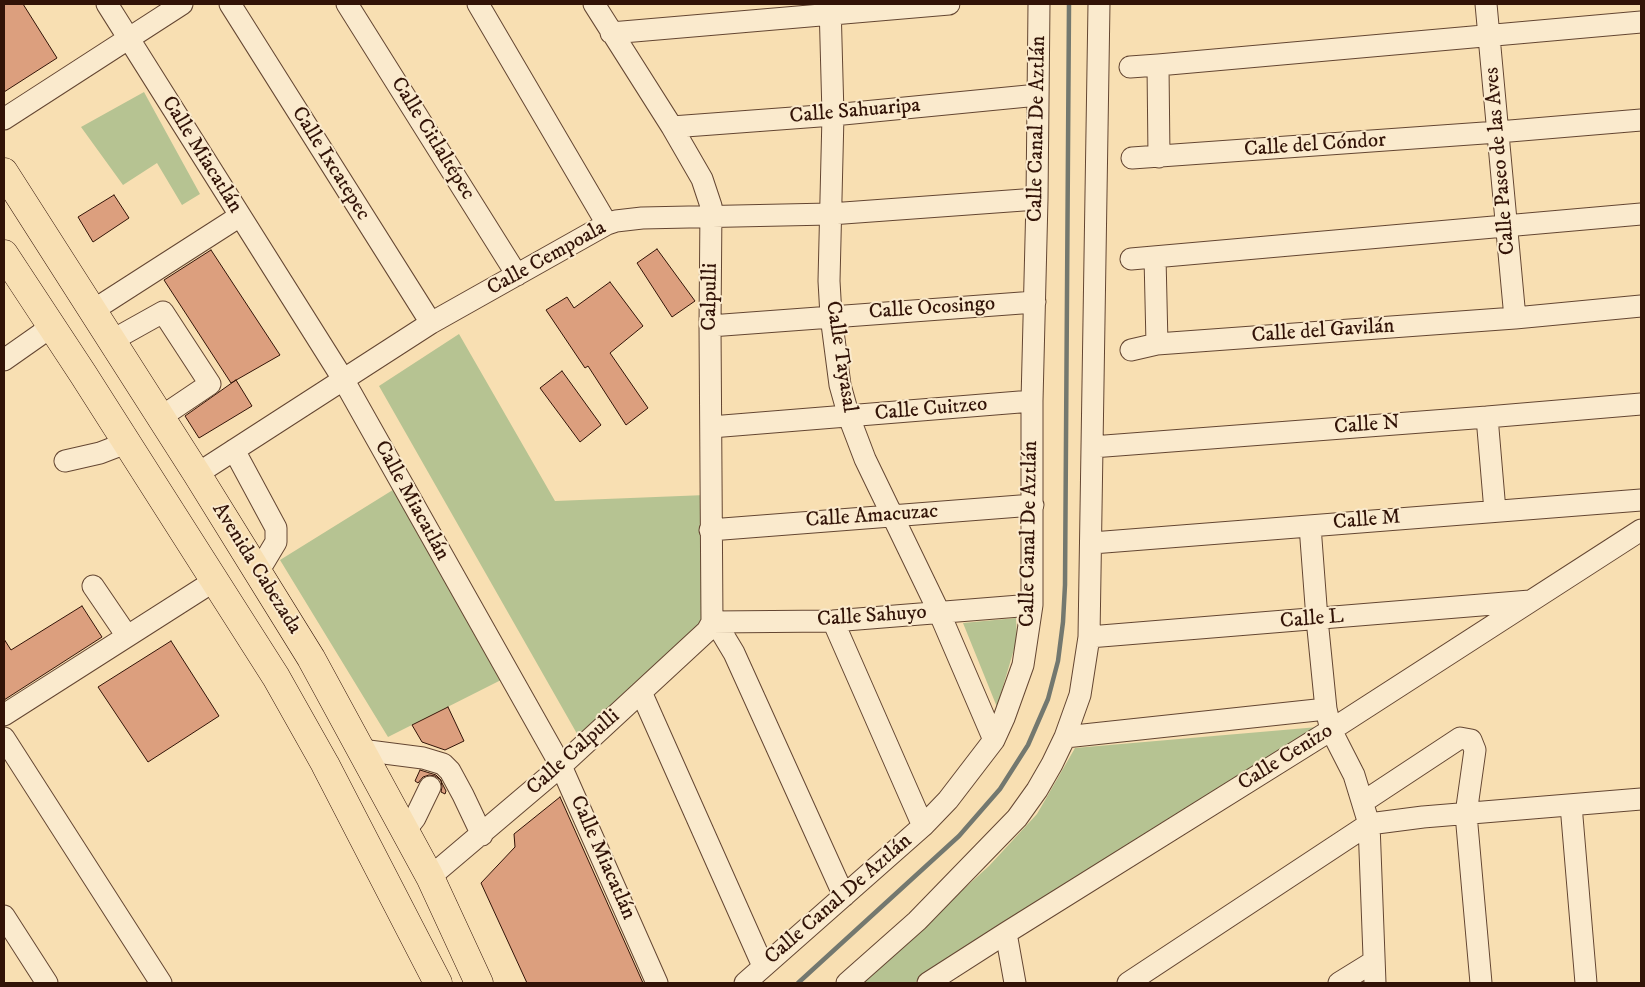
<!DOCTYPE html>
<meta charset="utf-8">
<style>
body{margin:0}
#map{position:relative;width:1645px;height:987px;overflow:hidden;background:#f8dfb2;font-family:"IM FELL DW Pica",serif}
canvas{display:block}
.frame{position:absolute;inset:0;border:5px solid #321307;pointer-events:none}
</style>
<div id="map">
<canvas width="1645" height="987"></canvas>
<div class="frame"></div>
</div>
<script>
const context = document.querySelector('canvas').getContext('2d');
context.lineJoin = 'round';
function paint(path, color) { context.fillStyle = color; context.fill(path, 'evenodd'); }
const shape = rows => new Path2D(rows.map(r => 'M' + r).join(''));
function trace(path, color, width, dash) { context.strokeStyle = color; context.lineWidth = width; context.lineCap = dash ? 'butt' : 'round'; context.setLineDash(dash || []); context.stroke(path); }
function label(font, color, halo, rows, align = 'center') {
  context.font = font + ' "IM FELL DW Pica",serif'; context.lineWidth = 4; context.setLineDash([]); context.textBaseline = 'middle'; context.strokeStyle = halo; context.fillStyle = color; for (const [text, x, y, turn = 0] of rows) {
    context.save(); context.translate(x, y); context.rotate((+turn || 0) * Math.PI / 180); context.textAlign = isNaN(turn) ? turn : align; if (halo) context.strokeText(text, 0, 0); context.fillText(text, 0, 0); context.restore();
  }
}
const green = shape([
 [144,92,200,194,182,205,157,163,123,185,81,127],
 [459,334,555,501,706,495,707,623,580,739,379,386],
 [396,488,503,679,388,737,280,560],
 [1016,618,1017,639,997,707,963,623],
 [1318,727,914,983,860,983,989,866,1037,814,1075,748]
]);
const stream = shape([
 [798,983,959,836,1000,789,1028,745,1048,699,1058,661,1063,622,1065,585,1069,4]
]);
const building = shape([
 [4,4,23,4,57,58,4,92,4,4],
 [114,195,129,218,93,242,78,217,114,195],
 [657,249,695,301,672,317,637,263,657,249],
 [211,250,280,355,231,383,164,280,211,250],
 [610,282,643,326,610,353,648,408,626,425,588,366,585,368,546,310,567,297,574,308,610,282],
 [562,371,601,425,580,442,540,388,562,371],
 [236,380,252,406,199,438,185,416,236,380],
 [82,606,102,637,4,700,4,639,11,650,82,606],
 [171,641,219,716,148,762,98,687,171,641],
 [448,707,464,741,445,750,422,742,412,725,448,707],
 [420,770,436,775,440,779,446,791,445,794,441,792,442,787,441,780,435,776,429,775,423,777,418,783,415,781,420,770],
 [560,797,643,983,527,983,481,883,515,847,514,834,560,797]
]);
const minor = shape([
 [107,4,343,379,561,766,657,983],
 [230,4,431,323],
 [347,4,517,275],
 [478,4,607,224],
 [830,4,833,115,829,281,831,316,840,385,849,417,865,459,939,612,994,740],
 [1486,4,1515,318],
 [611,33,949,4],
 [1158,65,1159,157],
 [1130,67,1158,65,1641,22],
 [4,119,182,4],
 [672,127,833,115,1038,95],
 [1132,158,1498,132,1641,120],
 [1155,257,1157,344],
 [1131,259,1641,214],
 [92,311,240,216],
 [710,326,1035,302],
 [111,341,163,312,210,384,161,417],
 [1131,350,1157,344,1515,318,1641,306],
 [4,360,51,327],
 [1487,417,1495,511],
 [711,427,1032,401],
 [1092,447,1487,417,1641,404],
 [234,450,276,528,276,542,258,572],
 [65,461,100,453,126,443],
 [197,474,431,323,607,224,616,221,642,218,830,214,1037,199],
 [1310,526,1317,619,1326,709,1331,730,1354,775,1369,824,1375,983],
 [710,530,1033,505],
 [1092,543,1641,500],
 [93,586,127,636],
 [833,621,923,826],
 [712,622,833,621,1032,605],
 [712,622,722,633,734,653,844,896],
 [1089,637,1530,601],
 [641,692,763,966],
 [4,715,214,581],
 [1065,737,1326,709],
 [4,738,161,983],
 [361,750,423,758,443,764,450,771,463,795,482,835],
 [1363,802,1460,738,1471,740,1475,750,1466,814,1481,983],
 [1571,805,1586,983],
 [405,831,415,818,430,787],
 [430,877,561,766,707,631,712,622,710,326,711,206,702,179,672,127,594,4],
 [4,916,47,983],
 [1006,933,1015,983],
 [745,983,923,826,948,800,994,740,1004,718,1023,665,1032,605,1032,401,1037,199,1039,4],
 [847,983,917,921,1017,818,1037,790,1052,764,1065,737,1080,695,1089,637,1099,4],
 [928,983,1006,933,1331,730,1641,530],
 [1128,983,1369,824,1423,817,1641,799],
 [1339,983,1373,962]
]);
const major = shape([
 [4,172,197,474,311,658,430,877,479,983],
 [4,254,83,374,276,677,325,764,438,983]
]);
const streetNames = [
 ["Calle Sahuaripa",855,112,-5],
 ["Calle Canal De Aztlán",1038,129,-89],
 ["Calle Citlaltépec",432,139,58],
 ["Calle del Cóndor",1315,146,-4],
 ["Calle Miacatlán",201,155,58],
 ["Calle Paseo de las Aves",1501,161,-95],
 ["Calle Ixcatepec",330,164,58],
 ["Calle Cempoala",547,259,-29],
 ["Calpulli",711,297,-89],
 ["Calle Ocosingo",932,309,-4],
 ["Calle del Gavilán",1323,332,-4],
 ["Calle Tayasal",840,357,81],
 ["Calle Cuitzeo",931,410,-5],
 ["Calle N",1367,426,-4],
 ["Calle Miacatlán",411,501,61],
 ["Calle Amacuzac",872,517,-4],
 ["Calle M",1367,521,-5],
 ["Calle Canal De Aztlán",1030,534,-89],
 ["Avenida Cabezada",256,569,58],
 ["Calle Sahuyo",872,617,-4],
 ["Calle L",1312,620,-5],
 ["Calle Calpulli",574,753,-42],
 ["Calle Cenizo",1286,758,-32],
 ["Calle Miacatlán",602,858,66],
 ["Calle Canal De Aztlán",839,900,-41]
];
paint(green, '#b6c392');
trace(stream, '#73786f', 4.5);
paint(building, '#dc9f7e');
trace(building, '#321307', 1);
trace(minor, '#644632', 23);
trace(major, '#321307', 29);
trace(minor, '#faeacd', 21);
trace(major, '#f8dfb2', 28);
label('21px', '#321307', '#faeacd', streetNames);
</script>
